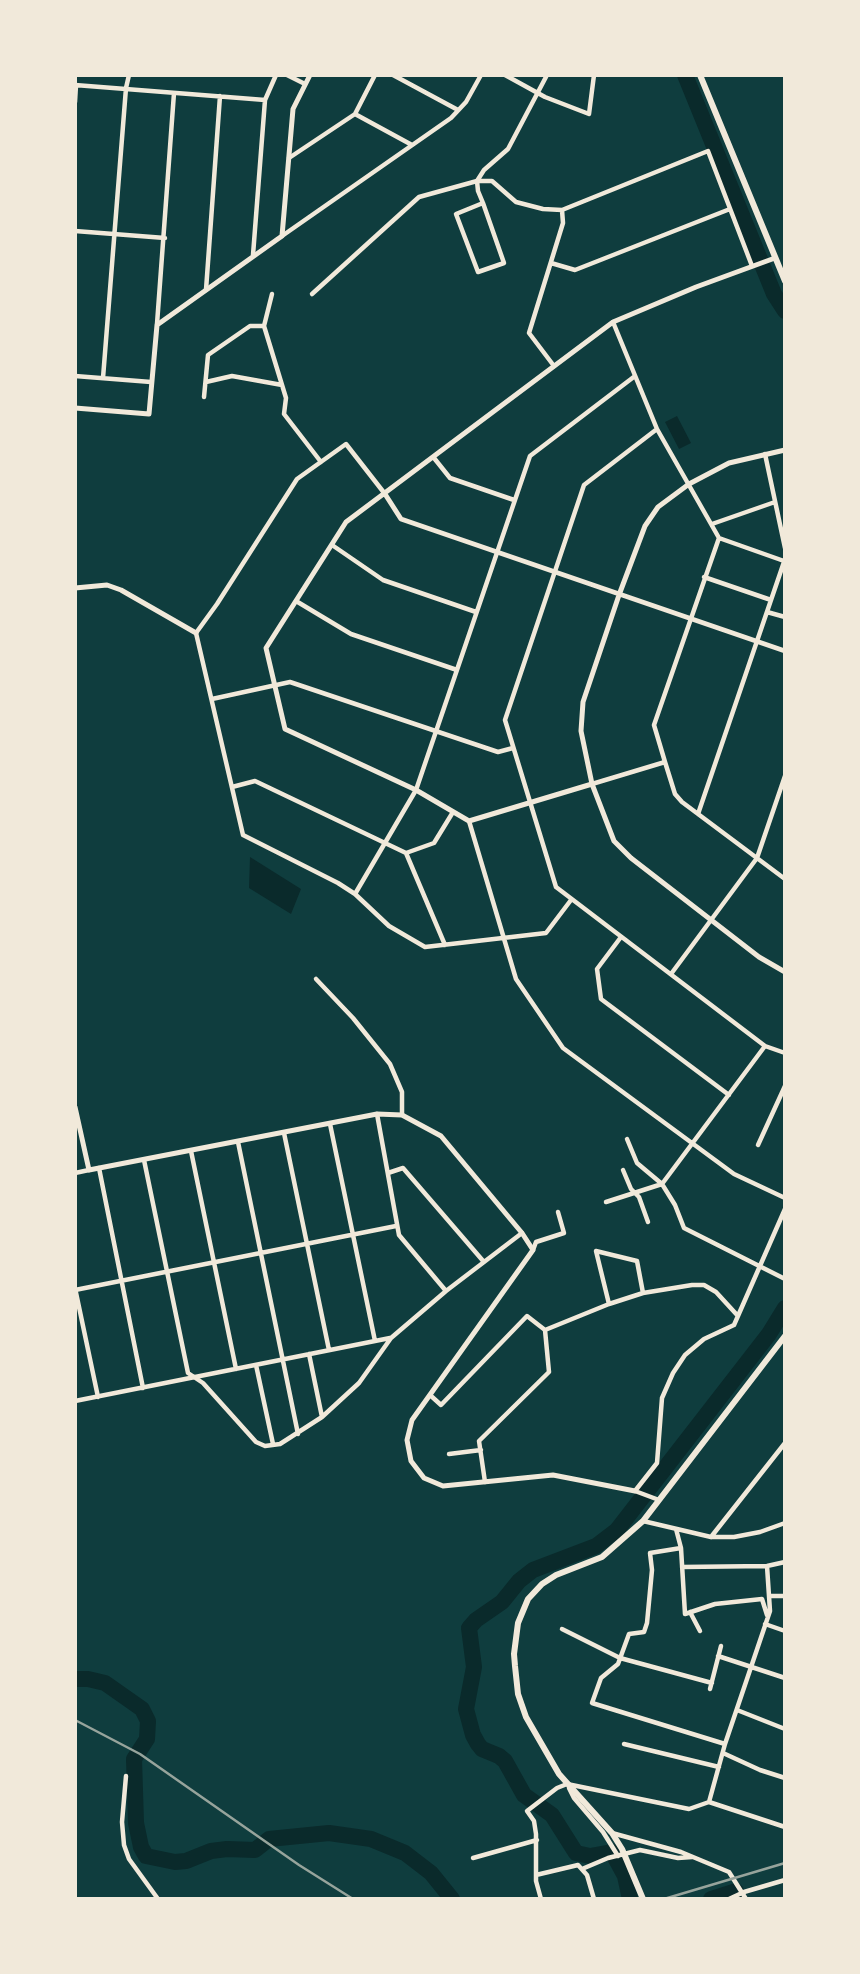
<!DOCTYPE html>
<style>
body{margin:0}
#map{position:relative;width:860px;height:1974px;overflow:hidden;background:#0f3d3e;font-family:"Work Sans",sans-serif}
canvas{display:block}
.frame{position:absolute;inset:0;border:77px solid #f1e9da;pointer-events:none}
</style>
<div id="map">
<canvas width="860" height="1974"></canvas>
<div class="frame"></div>
</div>
<script>
const context = document.querySelector('canvas').getContext('2d');
context.lineJoin = 'round';
function paint(path, color) { context.fillStyle = color; context.fill(path, 'evenodd'); }
const shape = rows => new Path2D(rows.map(r => 'M' + r).join(''));
function trace(path, color, width, dash) { context.strokeStyle = color; context.lineWidth = width; context.lineCap = dash ? 'butt' : 'round'; context.setLineDash(dash || []); context.stroke(path); }
const water = shape([
 [677,416,691,443,679,449,665,422],
 [250,857,301,889,291,914,249,888]
]);
const river = shape([
 [685,75,759,257,774,294,785,311],
 [75,1679,88,1679,105,1683,142,1709,148,1721,147,1739,134,1759,136,1823,141,1847,146,1856,175,1862,186,1861,211,1851,227,1849,255,1850,269,1839,329,1833,371,1839,405,1853,431,1873,452,1899],
 [630,1899,625,1876,612,1852,590,1856,576,1853,552,1815,524,1795,505,1761,499,1756,482,1749,478,1744,473,1735,466,1709,474,1667,469,1628,476,1620,502,1602,519,1581,533,1570,596,1546,617,1530,769,1334,785,1308],
 [711,1899,736,1891]
]);
const minor = shape([
 [287,75,305,84],
 [375,75,355,114,412,145],
 [393,75,458,110],
 [505,75,545,97,589,114,594,75],
 [75,85,265,100],
 [75,102,76,85],
 [289,158,355,114],
 [483,203,456,214,478,272,504,263,483,203,478,191,477,181,484,170,508,149,547,75],
 [75,231,165,238],
 [282,236,451,118,466,102,481,75],
 [253,255,265,100,276,75],
 [551,263,575,270,730,209],
 [206,290,220,96],
 [272,294,264,326,286,398,284,414,321,462],
 [312,294,419,197,477,181,492,181,516,202,543,209,562,210,708,151,752,266],
 [613,322,657,429,719,538,654,725,665,762,675,794,682,802,785,879],
 [157,324,174,93],
 [554,366,529,333,563,223,562,210],
 [75,376,151,382],
 [103,378,126,88,129,75],
 [206,382,232,376,282,385],
 [204,397,208,355,250,326,264,326],
 [657,429,584,485,505,720,556,887,765,1046,785,1053],
 [765,454,785,548],
 [434,458,450,478,514,500],
 [385,494,346,444,297,479,217,604,196,633,243,835,338,883,355,894,389,926,425,947,546,933,571,900],
 [712,524,775,502],
 [719,538,784,561],
 [332,545,383,580,476,612],
 [704,577,771,600],
 [296,601,351,634,457,670],
 [767,612,785,617],
 [212,699,290,682,498,752,513,748],
 [592,784,665,762],
 [232,787,255,781,406,853,445,945],
 [698,814,785,559],
 [469,821,516,979,563,1048,734,1174,785,1198],
 [406,853,434,843,453,812],
 [355,894,416,790,530,456,635,376],
 [621,937,597,969,601,999,729,1095],
 [671,974,757,858,785,776],
 [316,979,353,1018,390,1064,402,1092,402,1115],
 [377,1114,399,1235,446,1291],
 [330,1124,375,1341],
 [284,1133,329,1350],
 [627,1139,637,1163,662,1184,675,1205,684,1228,785,1279],
 [238,1142,298,1434],
 [758,1145,785,1086],
 [191,1151,236,1369],
 [144,1160,188,1373,203,1383,256,1442,265,1446,280,1444,322,1417,359,1383,391,1338,446,1291,522,1233],
 [99,1168,143,1388],
 [623,1170,631,1189,639,1197,648,1222],
 [75,1173,89,1170],
 [388,1173,403,1168,484,1262],
 [606,1202,662,1184,765,1046],
 [533,1250,536,1242,564,1233,558,1212],
 [75,1288,98,1397],
 [75,1290,396,1226],
 [609,1304,596,1251,637,1261,643,1293],
 [545,1330,609,1304,643,1293,692,1285,704,1285,716,1292,738,1316],
 [309,1354,322,1417],
 [256,1365,273,1444],
 [430,1395,441,1405,527,1316,545,1330,549,1372,479,1441,485,1482],
 [75,1401,390,1338],
 [449,1454,481,1450],
 [659,1500,635,1491,657,1463,662,1398,673,1373,685,1355,704,1339,734,1325,785,1209],
 [643,1521,711,1537,734,1537,760,1532,785,1523],
 [676,1529,681,1548,685,1614,715,1604,762,1599,767,1615],
 [711,1537,785,1443],
 [681,1548,650,1553,652,1570,647,1623,644,1632,629,1634,618,1664,601,1678,592,1703,725,1744],
 [682,1567,767,1566,785,1562],
 [769,1596,785,1596],
 [690,1612,700,1631],
 [765,1624,785,1631],
 [562,1629,620,1658,712,1683],
 [718,1656,785,1678],
 [710,1689,721,1646],
 [737,1710,785,1729],
 [624,1744,719,1767],
 [723,1753,760,1770,785,1778],
 [126,1776,122,1822,124,1845,129,1859,158,1899],
 [569,1788,574,1798,603,1832,618,1856],
 [709,1802,725,1744,770,1611,767,1566],
 [612,1833,681,1852,729,1872,746,1899],
 [473,1858,537,1840],
 [582,1869,608,1858,640,1850,678,1858,692,1857],
 [536,1875,578,1865,587,1875,594,1899],
 [541,1899,536,1881,536,1834,534,1821,527,1811,557,1788,567,1784,689,1809,709,1802,785,1827],
 [729,1899,744,1892,785,1880]
]);
const tertiary = shape([
 [75,408,149,414,157,325,282,236,293,109,310,75],
 [785,450,729,463,689,484,658,507,645,526,619,595,583,702,581,731,592,784,614,841,631,858,759,957,785,972],
 [385,494,401,519,785,651],
 [75,588,107,585,121,590,196,633],
 [592,784,469,821,416,790,285,729,266,648,346,522,613,322,696,287,775,258],
 [75,1107,89,1170,377,1114,402,1115,441,1136,522,1233,533,1250,412,1420,407,1440,411,1461,424,1478,443,1486,553,1475,635,1491]
]);
const primary = shape([
 [700,75,785,281],
 [643,1899,622,1849,612,1833,559,1774,526,1717,518,1694,515,1666,514,1654,518,1623,528,1599,542,1584,556,1575,602,1557,643,1521,785,1336]
]);
const rail = shape([
 [75,1720,140,1754,299,1865,353,1899],
 [664,1899,785,1863]
]);
paint(water, '#0a2a2b');
trace(river, '#0a2a2b', 16);
trace(minor, '#f1e9da', 4.5);
trace(tertiary, '#f1e9da', 5);
trace(primary, '#f1e9da', 6);
trace(rail, '#97a49c', 2.5);
</script>
